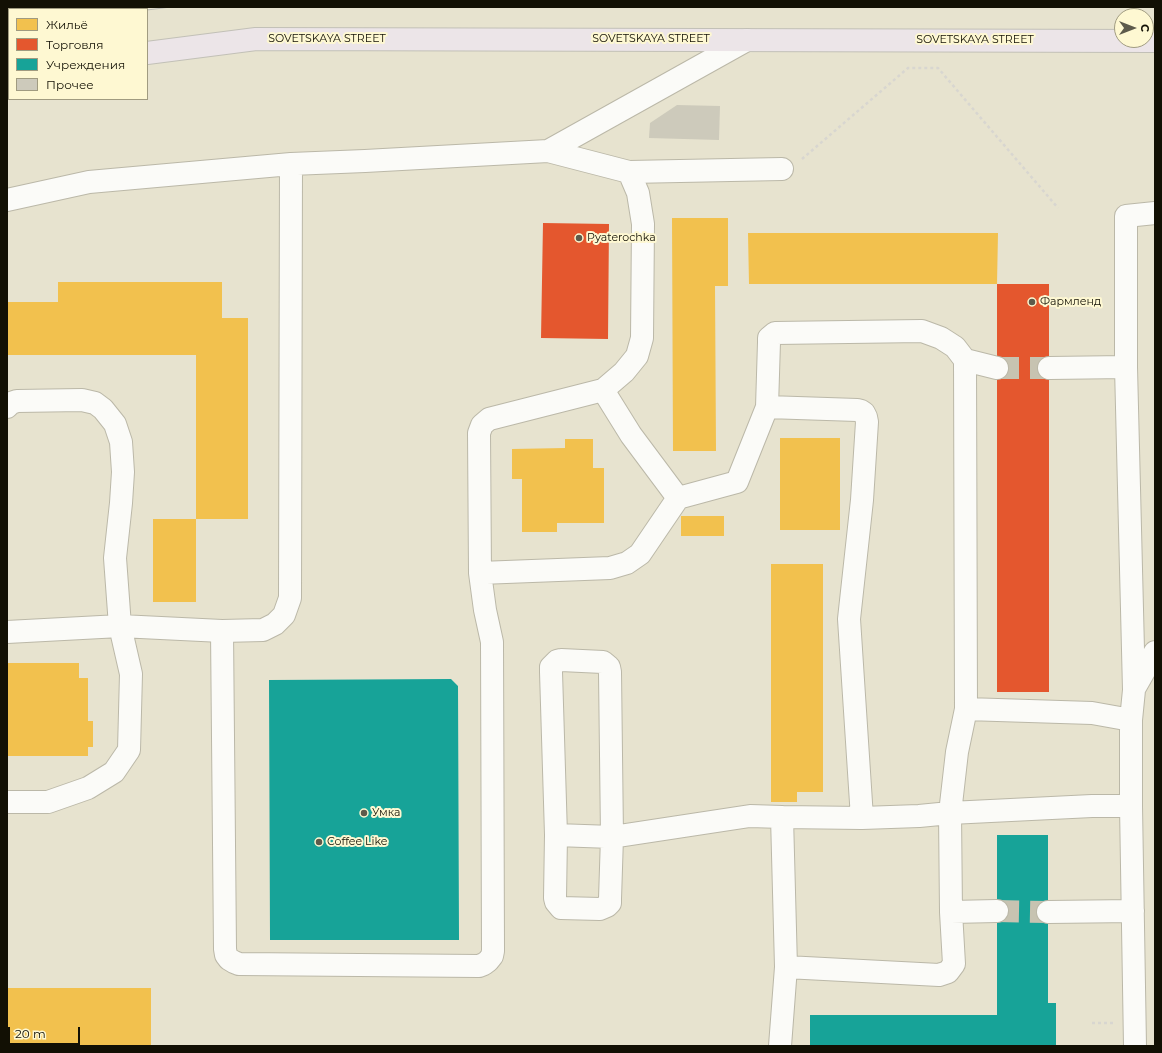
<!DOCTYPE html>
<meta charset="utf-8">
<style>
body{margin:0}
#map{position:relative;width:1162px;height:1053px;overflow:hidden;background:#e7e3cf;font-family:Montserrat,sans-serif}
canvas{display:block}
.frame{position:absolute;inset:0;border:8px solid #121004;pointer-events:none}
.legend{position:absolute;left:8px;top:8px;width:140px;height:92px;box-sizing:border-box;background:#fef8d2;border:1px solid #a09b80;margin:0;padding:5px 7px;list-style:none;font-size:12px;color:#121004}
.legend li{display:flex;align-items:center;gap:8px;height:20px}
.legend b{width:20px;border:1px solid #a09b80}
.north{position:absolute;left:1114px;top:8px;width:40px;height:40px;box-sizing:border-box;background:#fef8d2;border:1px solid #a09b80;border-radius:50%;rotate:90deg;font-size:11px;font-weight:700;line-height:16px;text-align:center;color:#121004}
.north::after{content:'';display:block;margin:auto;width:14px;height:18px;background:#5d5a4b;clip-path:polygon(50% 0,100% 100%,50% 72%,0 100%)}
.scale{position:absolute;left:8px;top:1027px;width:72px;height:18px;box-sizing:border-box;border:2px solid #121004;border-top:0;padding-left:5px;font-size:12px;line-height:14px;white-space:nowrap;color:#121004;-webkit-text-stroke:3px #fef8d2;paint-order:stroke}
</style>
<div id="map">
<canvas width="1162" height="1053"></canvas>
<div class="frame"></div>
<ul class="legend">
<li><b style="height:11px;background:#f2c14e"></b>Жильё</li>
<li><b style="height:11px;background:#e4572e"></b>Торговля</li>
<li><b style="height:11px;background:#17a398"></b>Учреждения</li>
<li><b style="height:11px;background:#cdcabb"></b>Прочее</li>
</ul>
<div class="north">С</div>
<div class="scale">20 m</div>
</div>
<script>
const context = document.querySelector('canvas').getContext('2d');
context.lineJoin = 'round';
function paint(path, color) { context.fillStyle = color; context.fill(path, 'evenodd'); }
const shape = rows => new Path2D(rows.map(r => 'M' + r).join(''));
function trace(path, color, width, dash) { context.strokeStyle = color; context.lineWidth = width; context.lineCap = dash ? 'butt' : 'round'; context.setLineDash(dash || []); context.stroke(path); }
function label(font, color, halo, rows, align = 'center') {
  context.font = font + ' Montserrat,sans-serif'; context.lineWidth = 4; context.setLineDash([]); context.textBaseline = 'middle'; context.strokeStyle = halo; context.fillStyle = color; for (const [text, x, y, turn = 0] of rows) {
    context.save(); context.translate(x, y); context.rotate((+turn || 0) * Math.PI / 180); context.textAlign = isNaN(turn) ? turn : align; if (halo) context.strokeText(text, 0, 0); context.fillText(text, 0, 0); context.restore();
  }
}
const homes = shape([
 [672,218,728,218,728,286,715,286,716,451,673,451],
 [748,233,998,233,997,284,749,284],
 [58,282,222,282,222,318,248,318,248,519,196,519,196,602,153,602,153,519,196,519,196,355,7,355,7,302,58,302],
 [780,438,840,438,840,530,780,530],
 [565,439,593,439,593,468,604,468,604,523,557,523,557,532,522,532,522,479,512,479,512,449,565,448],
 [681,516,724,516,724,536,681,536],
 [771,564,823,564,823,792,797,792,797,802,771,802],
 [7,663,79,663,79,678,88,678,88,721,93,721,93,747,88,747,88,756,7,756],
 [7,988,151,988,151,1045,7,1045]
]);
const shops = shape([
 [543,223,609,224,608,339,541,338],
 [997,284,1049,284,1049,692,997,692]
]);
const public = shape([
 [451,679,458,686,459,940,270,940,269,680],
 [997,835,1048,835,1048,1003,1056,1003,1056,1046,810,1046,810,1015,997,1015]
]);
const building = shape([
 [677,105,720,106,719,140,649,138,650,123]
]);
const minorTunnel = shape([
 [997,368,1049,368],
 [997,911,1048,912]
]);
const path = shape([
 [802,159,908,68,938,68,1058,208],
 [1092,1023,1113,1023]
]);
const minor = shape([
 [548,151,747,40],
 [7,200,89,182,291,164,365,161,548,151,629,172,782,169],
 [965,360,997,368],
 [1126,367,1126,216,1155,213],
 [1049,368,1126,367,1134,690,1131,720,1131,806,1135,1046],
 [603,390,489,419,482,425,479,433,480,573,610,568,627,563,640,554,678,498,631,435,603,390,624,372,637,356,642,338,643,224,638,193,629,172],
 [7,407,11,403,17,401,82,400,95,403,103,409,115,424,121,442,123,472,121,503,115,558,120,626,7,632],
 [767,407,857,410,861,411,864,413,866,417,867,422,862,500,849,619,862,818],
 [678,498,737,482,767,407,769,342,769,338,775,333,922,331,941,338,955,347,965,360,966,709],
 [222,631,225,949,226,955,229,959,234,962,239,964,479,966,484,964,488,961,492,956,493,951,492,642,485,610,480,573],
 [561,660,603,662,609,667,610,672,612,837,610,899,610,903,607,906,600,909,561,908,556,902,555,898,556,835,551,672,551,667,557,661,561,660],
 [1134,689,1155,652],
 [7,802,48,802,88,788,114,772,129,750,131,674,120,626,222,631,263,630,275,624,284,615,290,598,291,164],
 [556,835,612,837,750,816,782,817],
 [997,911,951,912,954,964,948,972,939,975,786,967,782,817,862,818,919,816,950,813,1092,806,1131,806],
 [951,912,950,813,957,752,966,709,1092,713,1131,720],
 [1048,912,1133,911],
 [780,1046,786,967]
]);
const major = shape([
 [147,53,256,39,1155,41],
 [7,76,9,75]
]);
const tram = shape([
 [41,9,58,7],
 [147,10,171,7],
 [7,15,9,14],
 [7,29,9,28]
]);
const markers = [
 [579,238,4,"#5d5a4b"],
 [1032,302,4,"#5d5a4b"],
 [364,813,4,"#5d5a4b"],
 [319,842,4,"#5d5a4b"]
];
const streetNames = [
 ["SOVETSKAYA STREET",327,39],
 ["SOVETSKAYA STREET",651,39],
 ["SOVETSKAYA STREET",975,40]
];
const poiNames = [
 ["Pyaterochka",587,238],
 ["Фармленд",1040,302],
 ["Умка",372,813],
 ["Coffee Like",327,842]
];
paint(homes, '#f2c14e');
paint(shops, '#e4572e');
paint(public, '#17a398');
paint(building, '#cdcabb');
trace(minorTunnel, '#c7c3b1', 22, [22, 11]);
trace(minor, '#bbb8a8', 24);
trace(major, '#c2c0b7', 24);
trace(path, '#d8d6d0', 2.5, [3, 3]);
trace(minor, '#fbfbf8', 22);
trace(major, '#ece5e8', 22);
trace(tram, '#bcbbb6', 1);
for (const [x, y, r, color] of markers) { const dot = new Path2D(); dot.arc(x, y, r, 0, 2 * Math.PI); context.fillStyle = color; context.fill(dot); trace(dot, '#fef8d2', 1.5); }
label('11px', '#121004', '#fef8d2', streetNames);
label('11px', '#121004', '#fef8d2', poiNames, 'left');
</script>
